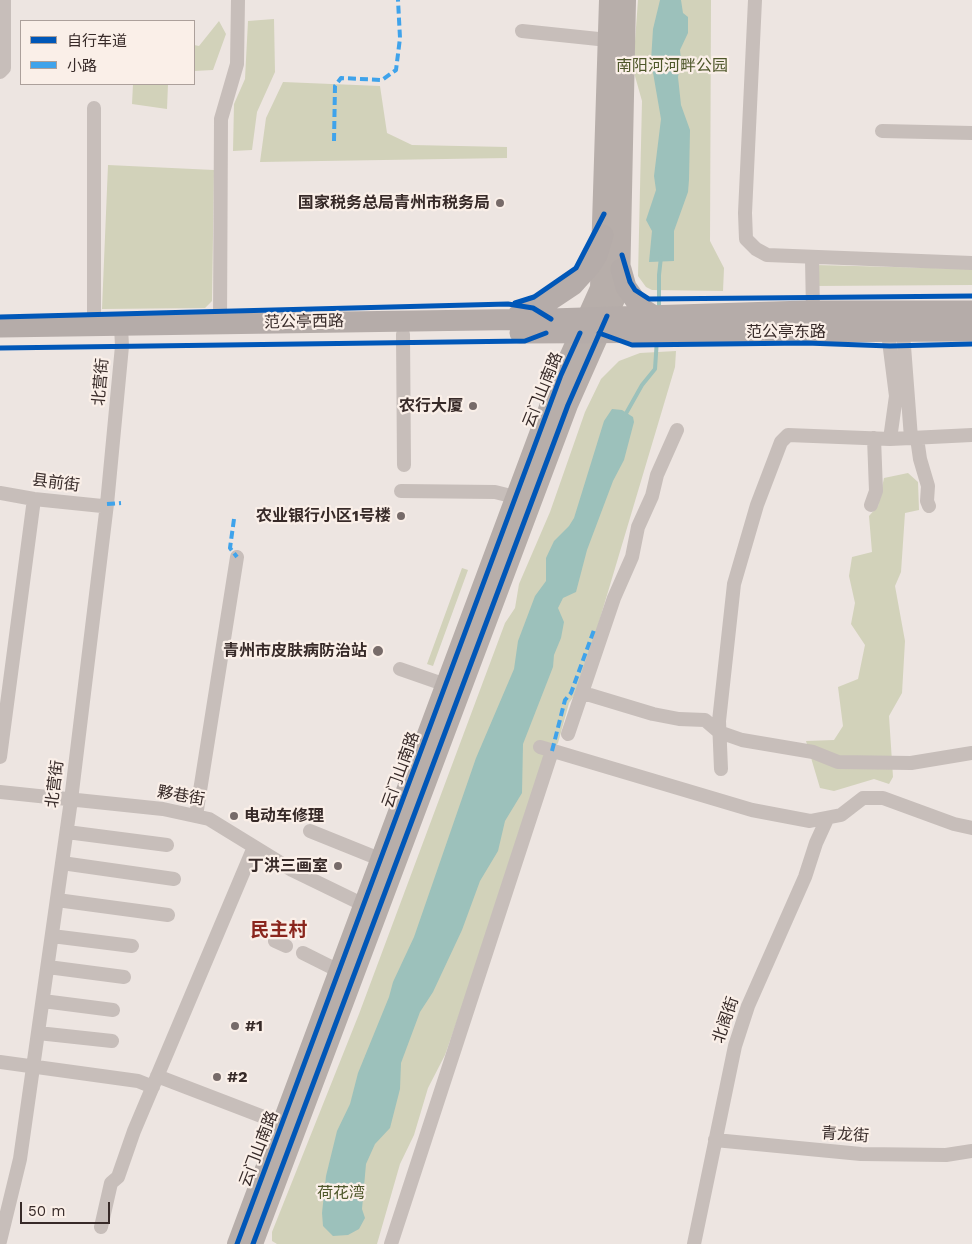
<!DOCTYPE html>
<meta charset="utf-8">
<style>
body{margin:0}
#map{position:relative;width:972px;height:1244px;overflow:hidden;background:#ede5e1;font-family:"Work Sans","Noto Sans SC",sans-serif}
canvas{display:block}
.legend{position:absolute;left:20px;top:20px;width:175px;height:65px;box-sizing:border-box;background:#faefe8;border:1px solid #aca09b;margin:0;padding:6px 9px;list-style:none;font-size:15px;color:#372a28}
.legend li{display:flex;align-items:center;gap:10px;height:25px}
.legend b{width:25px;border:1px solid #aca09b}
.scale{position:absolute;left:20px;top:1202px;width:90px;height:22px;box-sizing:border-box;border:2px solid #372a28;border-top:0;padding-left:6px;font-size:15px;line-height:18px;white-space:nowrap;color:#372a28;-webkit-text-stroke:4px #faefe8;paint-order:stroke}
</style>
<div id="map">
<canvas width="972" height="1244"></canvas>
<ul class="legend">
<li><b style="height:6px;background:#0057b8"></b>自行车道</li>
<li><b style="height:6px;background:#3fa3eb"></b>小路</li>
</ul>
<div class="scale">50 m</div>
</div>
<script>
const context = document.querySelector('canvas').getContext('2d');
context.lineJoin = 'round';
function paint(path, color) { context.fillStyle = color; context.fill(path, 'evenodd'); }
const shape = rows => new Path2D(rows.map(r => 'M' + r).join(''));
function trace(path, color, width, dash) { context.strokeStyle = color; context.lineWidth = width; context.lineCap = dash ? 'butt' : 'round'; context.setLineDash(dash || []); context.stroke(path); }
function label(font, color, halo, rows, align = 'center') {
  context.font = font + ' "Work Sans","Noto Sans SC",sans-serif'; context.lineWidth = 4.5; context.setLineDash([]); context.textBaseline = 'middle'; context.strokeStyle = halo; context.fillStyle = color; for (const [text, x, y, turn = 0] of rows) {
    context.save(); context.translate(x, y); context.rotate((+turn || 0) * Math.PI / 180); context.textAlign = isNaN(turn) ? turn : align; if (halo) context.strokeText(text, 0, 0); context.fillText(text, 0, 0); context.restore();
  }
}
const green = shape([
 [638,0,711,0,710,241,724,268,723,291,652,290,646,287,638,276,642,101,633,69],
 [274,19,275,72,257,112,252,150,233,151,234,104,245,79,248,21],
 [219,21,226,34,213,70,194,71,194,45,199,46],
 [283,82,380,86,387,133,412,145,507,147,507,158,260,162,266,118],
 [133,84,168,84,167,109,132,104],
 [108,165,214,170,212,301,205,308,102,309],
 [815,265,972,269,972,285,813,286],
 [676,351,675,367,579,689,569,703,558,743,552,751,445,1055,428,1088,414,1135,400,1164,377,1244,277,1244,272,1241,272,1232,359,1014,505,623,515,608,519,584,550,512,585,412,601,379,619,361,640,353],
 [908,473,918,482,919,510,905,513,901,572,895,586,905,641,902,693,889,716,893,777,889,784,874,779,834,791,820,788,806,741,834,740,843,726,838,687,858,679,865,645,851,624,855,603,849,576,852,557,872,552,869,516,878,506,884,478],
 [462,568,468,570,433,666,427,664]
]);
const water = shape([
 [660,0,681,0,683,13,688,17,688,33,680,50,681,60,678,77,681,105,690,130,689,180,688,192,674,231,674,261,649,262,652,231,646,220,656,190,654,176,661,119,651,61,653,29],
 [612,409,622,410,633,417,634,422,624,460,613,481,587,550,576,592,563,598,558,608,564,622,561,638,554,655,553,667,523,744,522,793,505,821,498,851,480,881,462,930,433,992,420,1012,401,1063,400,1089,390,1128,375,1144,366,1164,362,1209,365,1218,359,1229,348,1235,333,1236,323,1226,322,1213,326,1176,337,1131,350,1104,358,1073,389,997,393,982,414,937,476,758,514,669,518,641,535,596,546,581,546,558,554,541,569,526,574,518,604,421]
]);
const stream = shape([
 [659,309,659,275,661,257],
 [624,417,642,385,655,369,657,339]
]);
const minor = shape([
 [755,0,745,213,746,239,756,249,767,255,972,263],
 [522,31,608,40],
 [0,72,4,68,4,0],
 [882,131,972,133],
 [812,259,813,311],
 [220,323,221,119,237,64,238,0],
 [94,327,94,108],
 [888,333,896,396,890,439,911,438,903,333],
 [403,334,404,465],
 [911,438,972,435],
 [917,438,920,459,928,486,927,501,929,506],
 [401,491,495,492,515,497],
 [0,493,34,499,102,506,107,504],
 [871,505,876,491,874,438],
 [400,669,446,685],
 [581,695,590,695,653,714,679,719,705,720,719,732,742,740,813,752,838,762,911,763,972,753],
 [568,734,614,598,632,557,638,527,652,496,657,475,677,430],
 [540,747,752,810,810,821,841,815,863,798,883,798,954,824,972,828],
 [0,757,34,499],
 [721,769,719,721,734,584,757,505,781,442,788,435,890,439],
 [0,792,163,809,209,819,292,870,364,905],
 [196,816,237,557],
 [310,831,382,860],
 [67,832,167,845],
 [62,863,174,879],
 [57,900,168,915],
 [52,936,132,946],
 [275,941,286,946],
 [303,953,339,971],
 [48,967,124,977],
 [43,1001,113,1010],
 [38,1033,112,1041],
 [0,1062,138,1081,153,1087],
 [157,1076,282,1124],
 [715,1140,861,1154,946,1155,972,1151],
 [101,1227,111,1183,118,1177,134,1131,254,847],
 [0,1241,20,1159,71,800,107,504,122,346,121,327],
 [391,1244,552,751],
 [694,1244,735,1046,748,1006,805,877,816,843,827,819]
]);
const secondary = shape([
 [237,1244,561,375,600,288,609,0],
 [253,1244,568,405,620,288,626,0]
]);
const primary = shape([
 [621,269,626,287,640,307,651,314],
 [518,315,549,301,573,285,590,266,597,255,603,235],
 [0,327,551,319,806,311,972,311],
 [520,333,972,331]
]);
const quiet = shape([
 [334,141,335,86,341,78,382,80,396,70,400,38,398,0],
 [107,504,121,503],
 [234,519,230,548,237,557],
 [552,751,565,700,571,693,594,630]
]);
const cycleway = shape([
 [622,255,630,282,635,290,649,299,972,296],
 [515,303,534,297,576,268,604,214],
 [0,317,508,304,533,308,551,319],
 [599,333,632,345,806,343,890,346,972,344],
 [0,348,525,341,546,333],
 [237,1244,561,375,580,333],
 [253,1244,568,405,607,316]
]);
const markers = [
 [500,203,5,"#776b69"],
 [473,406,5,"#776b69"],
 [401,516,5,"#776b69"],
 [378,651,6,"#776b69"],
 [234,816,5,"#776b69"],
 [338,866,5,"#776b69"],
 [235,1026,5,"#776b69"],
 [217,1077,5,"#776b69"]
];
const parkNames = [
 ["南阳河河畔公园",672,66],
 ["荷花湾",341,1193]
];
const poiNames = [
 ["国家税务总局青州市税务局",490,203],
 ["农行大厦",463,406],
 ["农业银行小区1号楼",391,516],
 ["青州市皮肤病防治站",367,651],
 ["电动车修理",244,816,"left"],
 ["丁洪三画室",328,866],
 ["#1",245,1026,"left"],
 ["#2",227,1077,"left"]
];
const streetNames = [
 ["范公亭西路",304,322,-1],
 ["范公亭东路",786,332],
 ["北营街",101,382,-85],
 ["云门山南路",543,390,-68],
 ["县前街",56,483,7],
 ["云门山南路",401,770,-70],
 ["北营街",55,784,-83],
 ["夥巷街",181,796,10],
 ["北阁街",726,1020,-71],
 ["青龙街",845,1135,4],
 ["云门山南路",259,1149,-69]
];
const quarterNames = [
 ["民主村",279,930]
];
paint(green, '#d2d2ba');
paint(water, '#9cc1bb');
trace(stream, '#9cc1bb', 4);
trace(minor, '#c7beba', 14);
trace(secondary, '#b7aeaa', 20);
trace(primary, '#b5aca9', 21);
trace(quiet, '#3fa3eb', 4, [8, 4]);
trace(cycleway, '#0057b8', 5);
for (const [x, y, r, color] of markers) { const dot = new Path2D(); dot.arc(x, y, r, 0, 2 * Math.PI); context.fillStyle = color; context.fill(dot); trace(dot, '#faefe8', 2); }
label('16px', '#4e572a', '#faefe8', parkNames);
label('bold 16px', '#372a28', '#faefe8', poiNames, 'right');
label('16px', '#372a28', '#faefe8', streetNames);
label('bold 19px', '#8a261d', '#faefe8', quarterNames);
</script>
